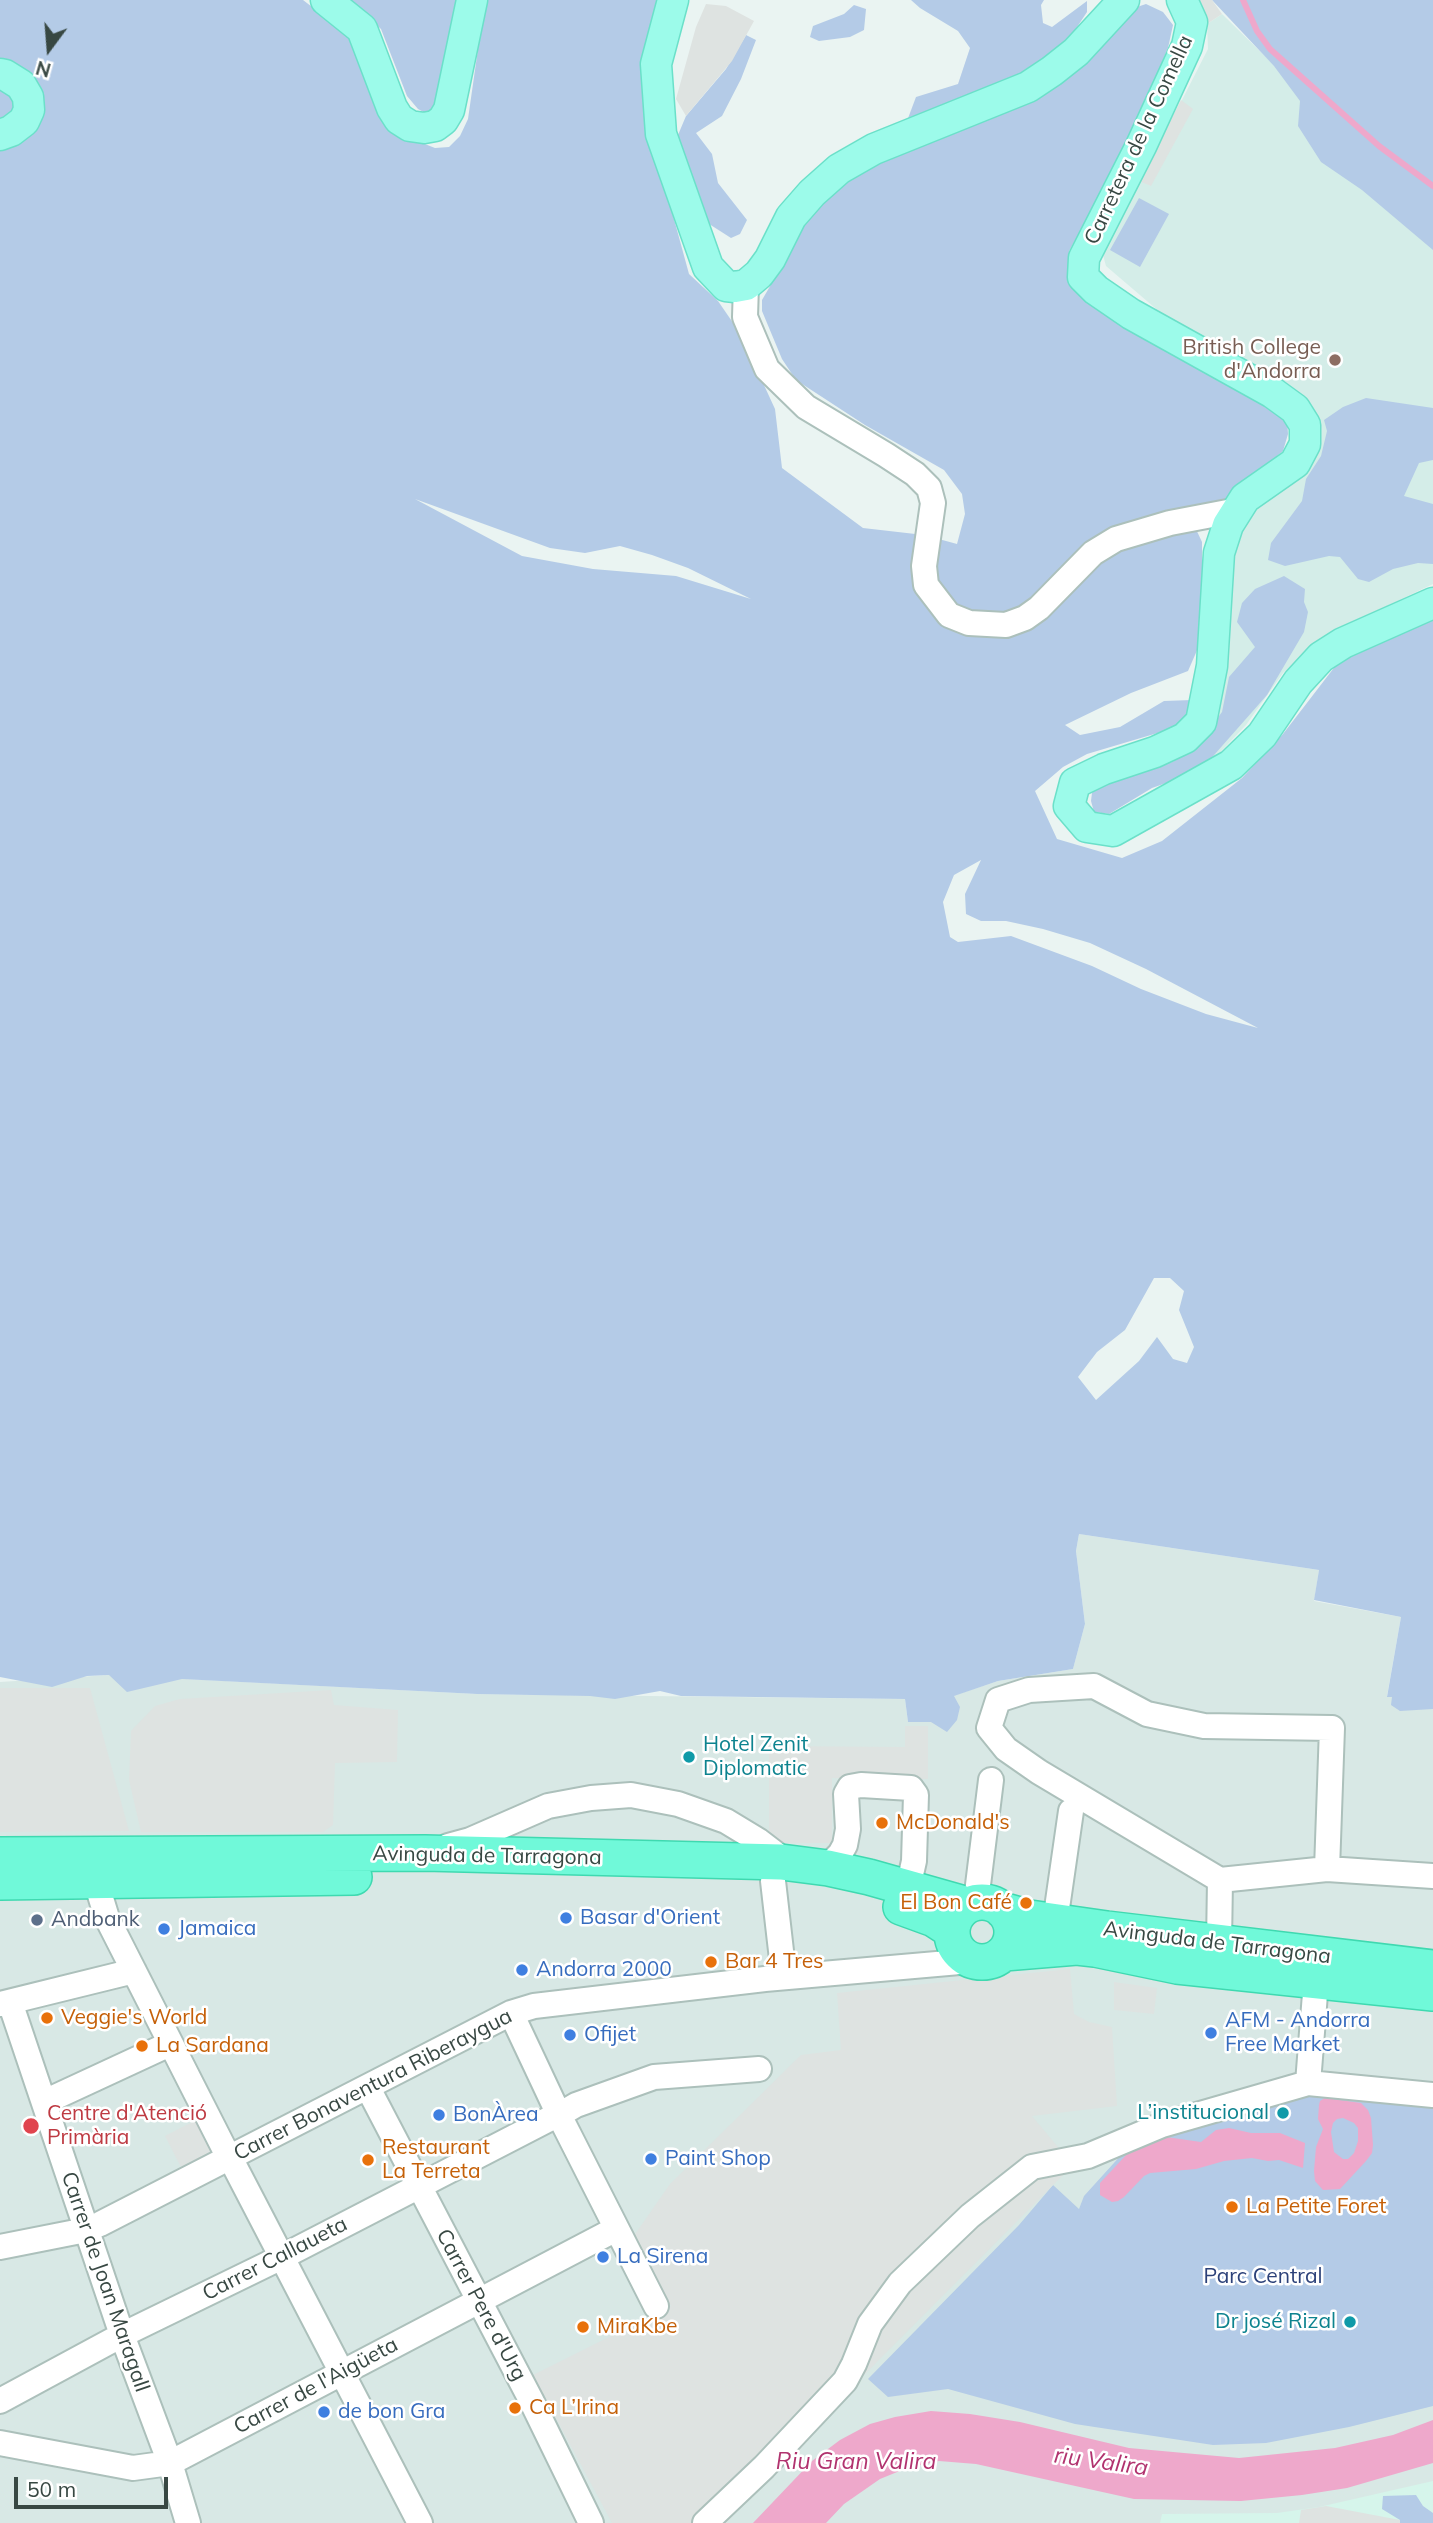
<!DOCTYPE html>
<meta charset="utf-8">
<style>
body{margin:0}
#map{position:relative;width:1433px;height:2523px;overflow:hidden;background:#eaf4f2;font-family:Mulish,sans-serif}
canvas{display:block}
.north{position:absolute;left:14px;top:14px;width:70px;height:70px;-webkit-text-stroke:5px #fff;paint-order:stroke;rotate:196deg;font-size:19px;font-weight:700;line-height:28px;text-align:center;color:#384843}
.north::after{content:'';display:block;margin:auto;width:24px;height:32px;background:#384843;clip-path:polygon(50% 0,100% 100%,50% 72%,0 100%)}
.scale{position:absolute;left:14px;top:2477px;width:154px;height:32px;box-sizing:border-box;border:4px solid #384843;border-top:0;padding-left:9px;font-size:21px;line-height:24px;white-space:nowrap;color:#384843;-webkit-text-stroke:5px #fff;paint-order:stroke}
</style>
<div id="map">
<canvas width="1433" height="2523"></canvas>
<div class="north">N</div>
<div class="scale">50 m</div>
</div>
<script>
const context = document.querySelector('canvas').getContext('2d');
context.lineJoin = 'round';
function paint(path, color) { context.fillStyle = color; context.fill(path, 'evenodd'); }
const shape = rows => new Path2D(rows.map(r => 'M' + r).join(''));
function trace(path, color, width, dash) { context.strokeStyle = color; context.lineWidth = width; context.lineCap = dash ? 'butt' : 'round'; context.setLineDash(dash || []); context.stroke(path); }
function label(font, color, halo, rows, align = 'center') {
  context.font = font + ' Mulish,sans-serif'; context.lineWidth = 5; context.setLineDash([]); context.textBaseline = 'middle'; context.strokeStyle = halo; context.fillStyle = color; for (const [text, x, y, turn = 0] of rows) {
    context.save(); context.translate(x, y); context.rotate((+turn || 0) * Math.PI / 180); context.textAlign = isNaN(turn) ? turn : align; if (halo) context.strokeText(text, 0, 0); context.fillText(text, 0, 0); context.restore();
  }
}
const residential = shape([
 [1079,1534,1319,1570,1314,1601,1401,1617,1387,1696,1433,1699,1433,2523,0,2523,0,1682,109,1675,477,1694,905,1699,908,1722,952,1696,998,1681,1073,1669,1085,1624,1076,1551]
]);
const commercial = shape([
 [1433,2481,1433,2523,1160,2523,1162,2514,1277,2513,1319,2507]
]);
const education = shape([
 [1222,14,1433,221,1433,584,1330,633,1283,673,1246,725,1213,760,1196,743,1228,560,1241,522,1318,434,1175,325,1106,266,1103,255,1208,49,1207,24]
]);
const green = shape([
 [0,0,303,0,342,30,356,47,412,139,435,148,449,147,460,136,468,119,485,0,661,0,651,135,689,274,718,301,740,333,775,409,782,468,863,528,924,535,957,544,965,514,962,494,944,470,865,425,796,380,782,359,762,311,762,300,787,257,805,218,833,186,945,129,1128,10,1146,4,1163,12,1173,25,1168,48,1118,165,1069,251,1072,277,1287,418,1288,434,1283,451,1194,525,1202,542,1202,639,1188,671,1131,693,1065,725,1080,735,1120,727,1164,701,1192,700,1187,718,1171,729,1087,754,1063,767,1035,791,1057,839,1122,858,1162,841,1242,778,1283,734,1340,660,1433,614,1433,1709,1400,1711,1391,1705,1392,1697,1387,1697,1401,1617,1314,1600,1319,1570,1079,1534,1076,1551,1085,1624,1073,1669,998,1681,954,1696,960,1707,957,1720,947,1732,931,1722,908,1722,905,1699,681,1696,660,1691,615,1699,590,1696,477,1694,182,1679,127,1692,109,1675,87,1676,52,1687,0,1677],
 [415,499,550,548,585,553,620,546,652,555,688,568,751,599,676,576,593,569,522,556],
 [981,860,965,894,966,914,981,921,1006,921,1043,929,1090,943,1146,969,1258,1028,1206,1014,1141,989,1092,966,1011,936,958,942,950,937,943,902,954,875],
 [1154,1278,1170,1278,1184,1291,1179,1310,1194,1347,1187,1363,1173,1359,1157,1337,1139,1361,1096,1400,1078,1377,1097,1352,1125,1330],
 [349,0,459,0,433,117,418,109,407,96,381,29],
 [911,0,1044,0,1041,5,1043,23,1052,27,1087,1,1087,12,1071,36,1034,68,935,113,907,121,916,97,958,84,970,48,958,31,920,8],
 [1212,0,1433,0,1433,250,1362,190,1321,162,1298,126,1300,101,1274,66],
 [854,5,866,9,864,30,850,37,819,41,810,37,813,26,844,14],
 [746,35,756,40,741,79,722,116,696,133,712,154,718,183,747,220,740,234,731,238,706,222,678,135,686,116,726,69],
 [1139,198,1169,214,1140,267,1110,250],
 [1366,398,1433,408,1433,460,1419,463,1404,496,1433,504,1433,564,1418,563,1393,569,1369,582,1358,579,1340,557,1329,556,1285,566,1268,560,1271,543,1302,501,1306,479,1321,456,1327,431,1324,420,1343,407],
 [1284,576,1305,589,1304,602,1308,612,1304,632,1267,695,1200,771,1152,788,1109,814,1094,812,1091,801,1092,793,1101,781,1172,762,1194,750,1222,712,1229,677,1255,647,1237,622,1242,603,1255,589],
 [1324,2095,1433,2106,1433,2406,1349,2427,1266,2443,1213,2445,1075,2424,948,2389,888,2397,868,2379,1019,2225,1053,2185,1079,2209,1084,2196,1123,2153,1133,2146,1301,2097],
 [1416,2495,1423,2506,1433,2513,1433,2523,1400,2523,1400,2520,1382,2509,1383,2496]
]);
const parking = shape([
 [1194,0,1212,0,1222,14,1207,24,1202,9],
 [706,4,726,6,754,21,732,61,686,116,676,99,696,27],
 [1181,100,1193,109,1151,186,1139,181],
 [0,1688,90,1688,129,1831,0,1832],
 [331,1690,334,1705,398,1710,397,1762,335,1763,333,1825,323,1832,141,1832,129,1780,131,1731,155,1706,180,1699],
 [905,1726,928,1726,928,1779,832,1778,832,1843,769,1843,769,1746,905,1747],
 [1070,1969,1074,2014,1089,2022,1112,2027,1117,2106,1032,2116,1073,2165,856,2383,726,2523,612,2523,533,2375,671,2306,631,2240,670,2184,801,2055,841,2050,837,1993],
 [1114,1982,1157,1988,1154,2014,1114,2010],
 [196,2120,214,2155,183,2171,165,2136],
 [1326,2506,1400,2520,1400,2523,1299,2523,1301,2510]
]);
const water = shape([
 [1325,2098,1361,2103,1368,2110,1371,2118,1373,2145,1372,2153,1366,2161,1340,2189,1323,2190,1315,2181,1314,2171,1316,2147,1323,2129,1318,2119,1319,2105,1320,2101],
 [1343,2118,1354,2123,1358,2128,1358,2141,1354,2153,1348,2159,1343,2159,1334,2152,1331,2132,1333,2123,1337,2119],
 [1229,2128,1251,2133,1280,2133,1305,2143,1303,2168,1279,2160,1268,2161,1252,2158,1224,2161,1196,2169,1150,2173,1144,2176,1124,2197,1118,2201,1112,2202,1100,2195,1100,2183,1128,2153,1166,2137,1201,2142,1216,2130],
 [931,2411,970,2414,1020,2422,1129,2448,1239,2458,1335,2448,1393,2435,1433,2420,1433,2463,1347,2488,1302,2495,1241,2501,1134,2499,976,2464,939,2461,907,2468,880,2479,844,2504,826,2523,753,2523,812,2461,840,2440,870,2424,895,2417]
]);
const stream = shape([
 [1243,0,1257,31,1270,49,1379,146,1433,186]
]);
const minor = shape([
 [746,285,745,317,767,369,806,407,886,455,915,474,929,488,933,503,924,566,926,585,949,615,969,623,1006,625,1025,618,1039,608,1093,553,1116,539,1170,523,1238,510],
 [448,1846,470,1840,548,1806,591,1798,631,1795,678,1804,726,1821,759,1841,776,1854,781,1862],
 [818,1866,833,1861,840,1854,845,1845,848,1829,846,1794,850,1787,861,1785,911,1788,916,1795,914,1861,908,1888],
 [1327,1869,1332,1728,1204,1726,1147,1714,1094,1686,1029,1690,998,1700,989,1728,1006,1749,1039,1772,1220,1880,1327,1869,1433,1876],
 [773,1881,784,1977],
 [96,1882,107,1918,229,2158],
 [974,1903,977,1893,991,1780],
 [1055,1922,1071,1811],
 [1219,1944,1220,1880],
 [10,2002,122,2335,170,2463,188,2523],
 [0,2004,134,1971],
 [511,2013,559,2115,656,2306],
 [1308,2083,1316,1981],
 [368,2088,531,2400,591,2523],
 [51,2099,161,2048],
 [559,2115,576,2105,654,2077,759,2069],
 [236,2169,420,2523],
 [0,2247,86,2230,100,2224,511,2013,534,2006,765,1979,971,1961],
 [0,2401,122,2335,282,2257,551,2118],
 [0,2443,133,2468,170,2463,616,2229],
 [705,2523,764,2467,845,2381,854,2364,870,2324,900,2283,970,2216,1032,2167,1088,2156,1162,2125,1308,2083,1433,2095]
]);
const major = shape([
 [326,0,362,29,392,108,399,119,410,126,424,128,435,126,443,120,449,110,472,0],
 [673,0,656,64,661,134,708,267,726,286,735,287,746,285,759,274,770,259,791,217,812,193,839,169,874,149,1028,87,1052,71,1076,52,1124,0],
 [1182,0,1192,22,1187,46,1141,146,1084,258,1083,277,1096,290,1131,314,1273,393,1295,409,1305,425,1305,444,1295,463,1245,498,1228,525,1219,553,1212,666,1201,722,1185,738,1155,752,1104,769,1075,783,1069,806,1087,827,1113,831,1231,765,1262,735,1298,682,1321,657,1343,643,1433,603],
 [0,74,5,75,21,85,28,97,29,110,24,121,11,131,0,135]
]);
const highway = shape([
 [0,1855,425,1853,781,1862,828,1868,869,1877,968,1905],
 [0,1882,354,1877],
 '952 1932a30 30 0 1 1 60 0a30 30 0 1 1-60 0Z',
 [901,1907,934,1919,951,1930],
 [1002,1910,1030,1918,1107,1929,1433,1968],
 [1004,1953,1077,1947,1095,1949,1177,1966,1433,1993]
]);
const markers = [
 [1335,360,7,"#8d6e63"],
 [689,1757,7,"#0f9aa8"],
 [882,1823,7,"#e8710a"],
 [1026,1903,7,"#e8710a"],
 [566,1918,7,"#3f7fe0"],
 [37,1920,7,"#5c6f8a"],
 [164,1929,7,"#3f7fe0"],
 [711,1962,7,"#e8710a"],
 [522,1970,7,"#3f7fe0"],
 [47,2018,7,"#e8710a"],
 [1211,2033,7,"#3f7fe0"],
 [570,2035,7,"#3f7fe0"],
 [142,2046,7,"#e8710a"],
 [1283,2113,7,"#0f9aa8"],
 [439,2115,7,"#3f7fe0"],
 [31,2126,9,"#e0444e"],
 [651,2159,7,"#3f7fe0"],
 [368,2160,7,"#e8710a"],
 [1232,2207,7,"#e8710a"],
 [603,2257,7,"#3f7fe0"],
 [1350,2322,7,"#0f9aa8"],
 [583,2327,7,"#e8710a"],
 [515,2408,7,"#e8710a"],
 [324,2412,7,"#3f7fe0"]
];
const streetNames = [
 ["Carretera de la Comella",1139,140,-65],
 ["Avinguda de Tarragona",487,1856,1],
 ["Avinguda de Tarragona",1217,1943,7],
 ["Carrer Bonaventura Riberaygua",373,2085,-27],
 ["Carrer Callaueta",275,2259,-27],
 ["Carrer de Joan Maragall",105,2282,71],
 ["Carrer Pere d'Urg",481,2305,62],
 ["Carrer de l'Aigüeta",316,2386,-28]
];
const educationNames = [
 ["British College",1321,348],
 ["d'Andorra",1321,372]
];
const cultureNames = [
 ["Hotel Zenit",703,1745,"left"],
 ["Diplomatic",703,1769,"left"],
 ["L’institucional",1269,2113],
 ["Dr josé Rizal",1336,2322]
];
const foodNames = [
 ["McDonald's",896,1823],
 ["El Bon Café",1012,1903,"right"],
 ["Bar 4 Tres",725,1962],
 ["Veggie's World",61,2018],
 ["La Sardana",156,2046],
 ["Restaurant",382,2148],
 ["La Terreta",382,2172],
 ["La Petite Foret",1246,2207],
 ["MiraKbe",597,2327],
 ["Ca L’Irina",529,2408]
];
const shopNames = [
 ["Basar d'Orient",580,1918],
 ["Jamaica",178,1929],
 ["Andorra 2000",536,1970],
 ["AFM - Andorra",1225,2021],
 ["Free Market",1225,2045],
 ["Ofijet",584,2035],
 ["BonÀrea",453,2115],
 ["Paint Shop",665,2159],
 ["La Sirena",617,2257],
 ["de bon Gra",338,2412]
];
const serviceNames = [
 ["Andbank",51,1920]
];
const healthNames = [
 ["Centre d'Atenció",47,2114],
 ["Primària",47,2138]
];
const parkNames = [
 ["Parc Central",1263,2277]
];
const waterNames = [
 ["Riu Gran Valira",856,2462],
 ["riu Valira",1101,2462,8]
];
paint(residential, '#d8e8e5');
paint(commercial, '#d6f5eb');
paint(education, '#d4ede8');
paint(green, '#b4cbe7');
paint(parking, '#dee3e1');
paint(water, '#eea8cb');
trace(stream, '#eea8cb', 6);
trace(minor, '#acc0bb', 28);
trace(major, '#6be0c9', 33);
trace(highway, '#3fd9b0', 38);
trace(minor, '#fff', 24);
trace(major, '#9cfbea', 30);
trace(highway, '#70f9d9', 35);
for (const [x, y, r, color] of markers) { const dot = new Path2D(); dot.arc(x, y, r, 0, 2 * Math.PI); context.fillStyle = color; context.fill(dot); trace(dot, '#fff', 2.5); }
label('21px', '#384843', '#fff', streetNames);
label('21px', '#785e54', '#fff', educationNames, 'right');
label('21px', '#0d838f', '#fff', cultureNames, 'right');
label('21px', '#c56008', '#fff', foodNames, 'left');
label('21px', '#366cbe', '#fff', shopNames, 'left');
label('21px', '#4e5e75', '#fff', serviceNames, 'left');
label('21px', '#be3a42', '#fff', healthNames, 'left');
label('21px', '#2c4179', '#fff', parkNames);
label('italic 23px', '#b1336f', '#fff', waterNames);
</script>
